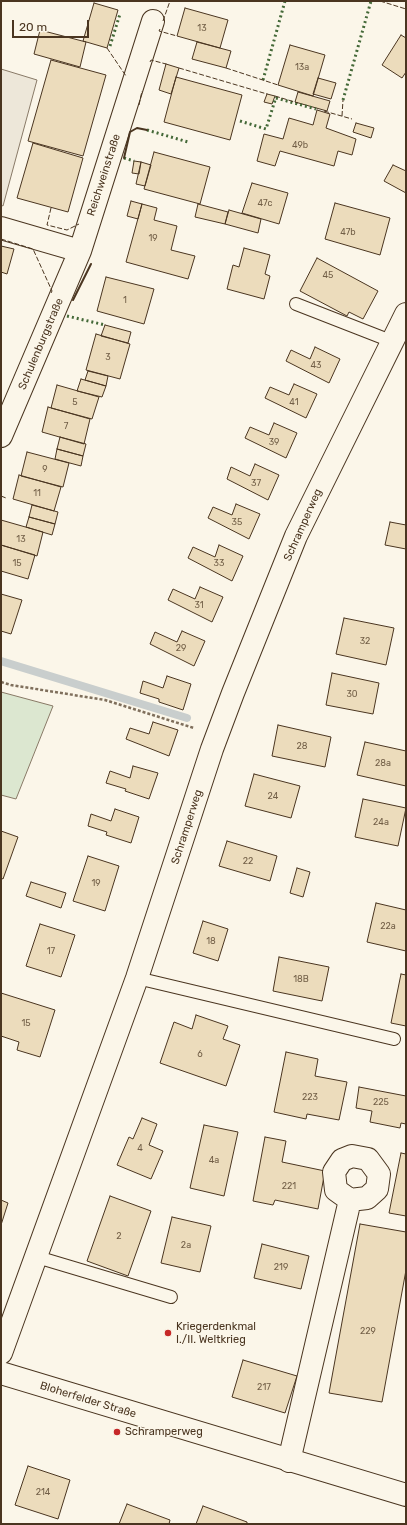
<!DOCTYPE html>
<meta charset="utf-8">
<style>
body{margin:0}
#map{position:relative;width:407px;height:1525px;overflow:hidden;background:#fbf6e9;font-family:Rubik,sans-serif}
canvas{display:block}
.frame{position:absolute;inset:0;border:2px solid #4a3520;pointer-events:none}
.scale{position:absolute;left:12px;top:20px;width:77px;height:18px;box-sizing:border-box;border:2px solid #4a3520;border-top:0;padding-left:5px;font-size:12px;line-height:14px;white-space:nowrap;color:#4a3520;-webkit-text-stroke:3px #fbf6e9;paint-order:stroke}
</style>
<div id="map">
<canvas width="407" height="1525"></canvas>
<div class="frame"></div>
<div class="scale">20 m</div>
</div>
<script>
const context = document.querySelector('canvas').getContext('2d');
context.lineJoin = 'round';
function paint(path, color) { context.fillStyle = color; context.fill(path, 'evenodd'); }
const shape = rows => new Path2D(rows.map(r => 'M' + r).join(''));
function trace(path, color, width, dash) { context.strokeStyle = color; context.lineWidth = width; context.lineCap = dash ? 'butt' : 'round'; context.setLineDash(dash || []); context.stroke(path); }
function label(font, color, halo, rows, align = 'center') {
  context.font = font + ' Rubik,sans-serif'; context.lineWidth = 3; context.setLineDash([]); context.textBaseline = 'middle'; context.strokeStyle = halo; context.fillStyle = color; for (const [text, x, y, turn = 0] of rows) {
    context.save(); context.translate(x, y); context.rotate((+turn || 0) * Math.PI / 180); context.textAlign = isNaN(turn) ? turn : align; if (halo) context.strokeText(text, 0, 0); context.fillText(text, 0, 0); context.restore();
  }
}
const green = shape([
 [1,692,53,706,16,799,1,795,1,692]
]);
const parking = shape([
 [1,69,37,80,3,206,1,205,1,69]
]);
const stream = shape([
 [1,661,187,718]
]);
const building = shape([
 [94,3,118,10,107,48,83,41,94,3],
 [185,8,228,20,220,48,177,36,185,8],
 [40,30,86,42,80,67,34,54,40,30],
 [401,35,406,38,406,72,402,78,382,65,401,35],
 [197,42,231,51,226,68,192,59,197,42],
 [290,45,325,55,313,96,278,85,290,45],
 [51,60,106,75,83,156,28,141,51,60],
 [166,64,179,68,171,94,159,90,166,64],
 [176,77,242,95,230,140,164,122,176,77],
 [318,78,336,83,331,99,313,94,318,78],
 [298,92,330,101,327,111,295,102,298,92],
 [267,94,275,96,272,104,264,102,267,94],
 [317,110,330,114,326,128,356,139,352,155,338,151,334,166,280,151,275,166,257,161,264,134,283,139,289,118,313,125,317,110],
 [356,123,374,128,371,138,353,132,356,123],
 [33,143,83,158,68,212,17,198,33,143],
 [154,152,210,167,200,204,144,189,154,152],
 [134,161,141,162,139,174,132,173,134,161],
 [141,162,151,165,145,186,136,184,141,162],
 [393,165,406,171,406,193,384,181,393,165],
 [252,183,288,193,279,224,242,213,252,183],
 [131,201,142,204,138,219,127,216,131,201],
 [335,203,390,218,380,255,325,239,335,203],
 [142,204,157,208,154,220,177,226,171,250,195,256,188,279,126,262,142,204],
 [198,204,228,212,225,224,195,217,198,204],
 [229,210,261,219,258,233,225,224,229,210],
 [1,246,14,249,7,274,1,272,1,246],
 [244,248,270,255,265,274,270,276,264,299,227,289,233,265,239,267,244,248],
 [317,258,378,291,363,319,349,312,347,316,300,291,317,258],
 [106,277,154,289,144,324,97,311,106,277],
 [105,325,131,332,128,343,101,336,105,325],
 [96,334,130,344,120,379,86,370,96,334],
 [315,347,340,359,329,383,286,361,291,350,310,359,315,347],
 [88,371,108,376,106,386,85,380,88,371],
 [81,379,106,386,102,397,77,391,81,379],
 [294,384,317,394,306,418,265,398,270,387,289,395,294,384],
 [57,385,99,397,92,419,51,408,57,385],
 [48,407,90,419,84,444,42,432,48,407],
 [274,423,297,433,286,458,245,438,250,427,269,435,274,423],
 [60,437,86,444,83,456,57,449,60,437],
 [57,449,83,456,81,466,55,459,57,449],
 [27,452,69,463,63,487,21,476,27,452],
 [255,464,279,475,268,500,227,479,231,467,250,476,255,464],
 [19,475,61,487,54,511,13,499,19,475],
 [236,504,260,514,249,539,208,518,213,507,232,515,236,504],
 [32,505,58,512,55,524,29,517,32,505],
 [29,517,55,524,52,535,26,527,29,517],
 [1,520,43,532,37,556,1,545,1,520],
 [390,522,406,525,406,549,385,545,390,522],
 [1,545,35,555,28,579,1,571,1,545],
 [219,545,243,556,232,581,188,558,193,547,215,557,219,545],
 [200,587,223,597,212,622,168,600,173,589,195,599,200,587],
 [1,594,22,600,11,634,1,631,1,594],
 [344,618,394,628,386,665,336,654,344,618],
 [182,631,205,641,194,666,150,644,155,632,177,642,182,631],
 [332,673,379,683,373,714,326,705,332,673],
 [167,676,191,684,183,710,159,702,159,699,140,693,143,681,163,688,167,676],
 [153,722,178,730,169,756,126,739,130,728,149,734,153,722],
 [278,725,331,737,325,767,272,756,278,725],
 [365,742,406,751,406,786,357,775,365,742],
 [133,766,158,773,149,799,125,791,126,789,106,783,110,771,130,778,133,766],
 [254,774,300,786,291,818,245,806,254,774],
 [363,799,406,808,398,846,355,837,363,799],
 [115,809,139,817,131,843,106,835,107,832,88,826,91,814,111,821,115,809],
 [1,831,18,837,3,879,1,878,1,831],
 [227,841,277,856,270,881,219,866,227,841],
 [88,856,119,866,105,911,73,901,88,856],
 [297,868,310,872,303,897,290,893,297,868],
 [31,882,66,893,61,908,26,896,31,882],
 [376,903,406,910,406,951,367,942,376,903],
 [203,921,228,929,218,961,193,953,203,921],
 [40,924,75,935,61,977,26,966,40,924],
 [279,957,329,967,322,1001,273,991,279,957],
 [401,974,406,975,406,1026,391,1023,401,974],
 [1,993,55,1010,40,1057,17,1050,19,1042,1,1036,1,993],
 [196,1015,228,1026,223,1039,240,1045,226,1086,160,1063,174,1022,192,1029,196,1015],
 [286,1052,318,1059,315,1076,347,1082,339,1120,307,1114,306,1119,274,1112,286,1052],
 [359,1087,406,1096,406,1124,401,1123,400,1128,370,1122,372,1111,356,1108,359,1087],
 [142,1118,157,1124,149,1145,163,1151,151,1179,117,1165,129,1137,133,1139,142,1118],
 [204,1125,238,1132,224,1196,190,1188,204,1125],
 [265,1137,286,1141,282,1162,325,1171,318,1209,275,1200,273,1205,253,1201,265,1137],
 [401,1153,406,1154,406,1216,389,1213,401,1153],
 [110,1196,151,1211,128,1276,87,1261,110,1196],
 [1,1200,8,1203,1,1225,1,1200],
 [172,1217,211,1226,200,1272,161,1263,172,1217],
 [360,1224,406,1232,406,1270,382,1402,329,1393,360,1224],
 [262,1244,309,1256,301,1289,254,1278,262,1244],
 [243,1360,297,1376,285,1413,232,1397,243,1360],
 [28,1466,70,1480,58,1519,15,1505,28,1466],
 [127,1504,170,1520,169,1524,119,1524,127,1504],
 [203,1506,247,1522,247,1524,196,1524,203,1506]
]);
const path = shape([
 [1,682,11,685,105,700,194,728]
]);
const service = shape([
 [296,304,391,341],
 [137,978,394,1039],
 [37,1257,171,1297]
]);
const minor = shape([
 [1,228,80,251,153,21],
 [1,436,80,251],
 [1,1353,137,978,212,749,233,693,296,536,406,314],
 [289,1461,350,1200,367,1198,377,1189,379,1174,368,1159,352,1156,342,1160,334,1172,336,1190,350,1200]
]);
const tertiary = shape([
 [1,1373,406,1495]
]);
const hedge = shape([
 [110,46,120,14],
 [263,80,285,1],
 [276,98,316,109],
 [343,100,371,1],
 [240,121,266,129,276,97],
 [147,130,188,142],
 [124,158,134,161],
 [67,316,105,325]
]);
const fence = shape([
 [380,1,406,9],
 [163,21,170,1],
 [160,29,159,31,177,36],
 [107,48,126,76],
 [150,62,151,60,166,64],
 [179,68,267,94],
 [226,68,278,85],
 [275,96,298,103],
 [139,105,142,91],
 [324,111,352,119],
 [342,116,343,100],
 [51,208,47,225,67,230,79,224],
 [1,239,33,249,52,291,51,293],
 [1,496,6,498]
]);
const wall = shape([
 [124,158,130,132,137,128,147,130],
 [73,300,91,264]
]);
const markers = [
 [168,1333,4,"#c62828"],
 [117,1432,4,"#c62828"]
];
const numberNames = [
 ["13",202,28],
 ["13a",302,67],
 ["49b",300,145],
 ["47c",265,203],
 ["47b",348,232],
 ["19",153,238],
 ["45",328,275],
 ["1",125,300],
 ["3",108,357],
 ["43",316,365],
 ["5",75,402],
 ["41",294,402],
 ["7",66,426],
 ["39",274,442],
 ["9",45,469],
 ["37",256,483],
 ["11",37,493],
 ["35",237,522],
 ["13",21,539],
 ["15",17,563],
 ["33",219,563],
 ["31",199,605],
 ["32",365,641],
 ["29",181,648],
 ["30",352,694],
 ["28",302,746],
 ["28a",383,763],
 ["24",273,796],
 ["24a",381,822],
 ["22",248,861],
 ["19",96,883],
 ["22a",388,926],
 ["18",211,941],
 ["17",51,951],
 ["18B",301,979],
 ["15",26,1023],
 ["6",200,1054],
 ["223",310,1097],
 ["225",381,1102],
 ["4",140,1148],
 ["4a",214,1160],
 ["221",289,1186],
 ["2",119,1236],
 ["2a",186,1245],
 ["219",281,1267],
 ["229",368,1331],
 ["217",264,1387],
 ["214",43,1492]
];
const streetNames = [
 ["Reichweinstraße",104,175,-72],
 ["Schulenburgstraße",41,344,-67],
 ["Schramperweg",303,525,-66],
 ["Schramperweg",187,827,-72],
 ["Bloherfelder Straße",88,1400,17]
];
const poiNames = [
 ["Kriegerdenkmal",176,1327],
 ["I./II. Weltkrieg",176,1340],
 ["Schramperweg",125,1432]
];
paint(green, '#dce7d0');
trace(green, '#887966', 1);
paint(parking, '#ede7d9');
trace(parking, '#887966', 1);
trace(stream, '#c9cecd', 8);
paint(building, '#ecdcbc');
trace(building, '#4a3520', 1);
trace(service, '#4a3520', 14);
trace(minor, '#4a3520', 24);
trace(tertiary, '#4a3520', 24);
trace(path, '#7f6f5c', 2.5, [3, 2]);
trace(service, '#fbf6e9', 12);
trace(minor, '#fbf6e9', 22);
trace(tertiary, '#fbf6e9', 22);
trace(hedge, '#436837', 3, [2, 3]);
trace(fence, '#4a3520', 1, [5, 2]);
trace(wall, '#4a3520', 2);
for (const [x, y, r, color] of markers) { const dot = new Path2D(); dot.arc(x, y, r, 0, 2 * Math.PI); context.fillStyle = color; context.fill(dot); trace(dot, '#fbf6e9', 1.5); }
label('9px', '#725f47', null, numberNames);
label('11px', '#4a3520', '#fbf6e9', streetNames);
label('11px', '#4a3520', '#fbf6e9', poiNames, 'left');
</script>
